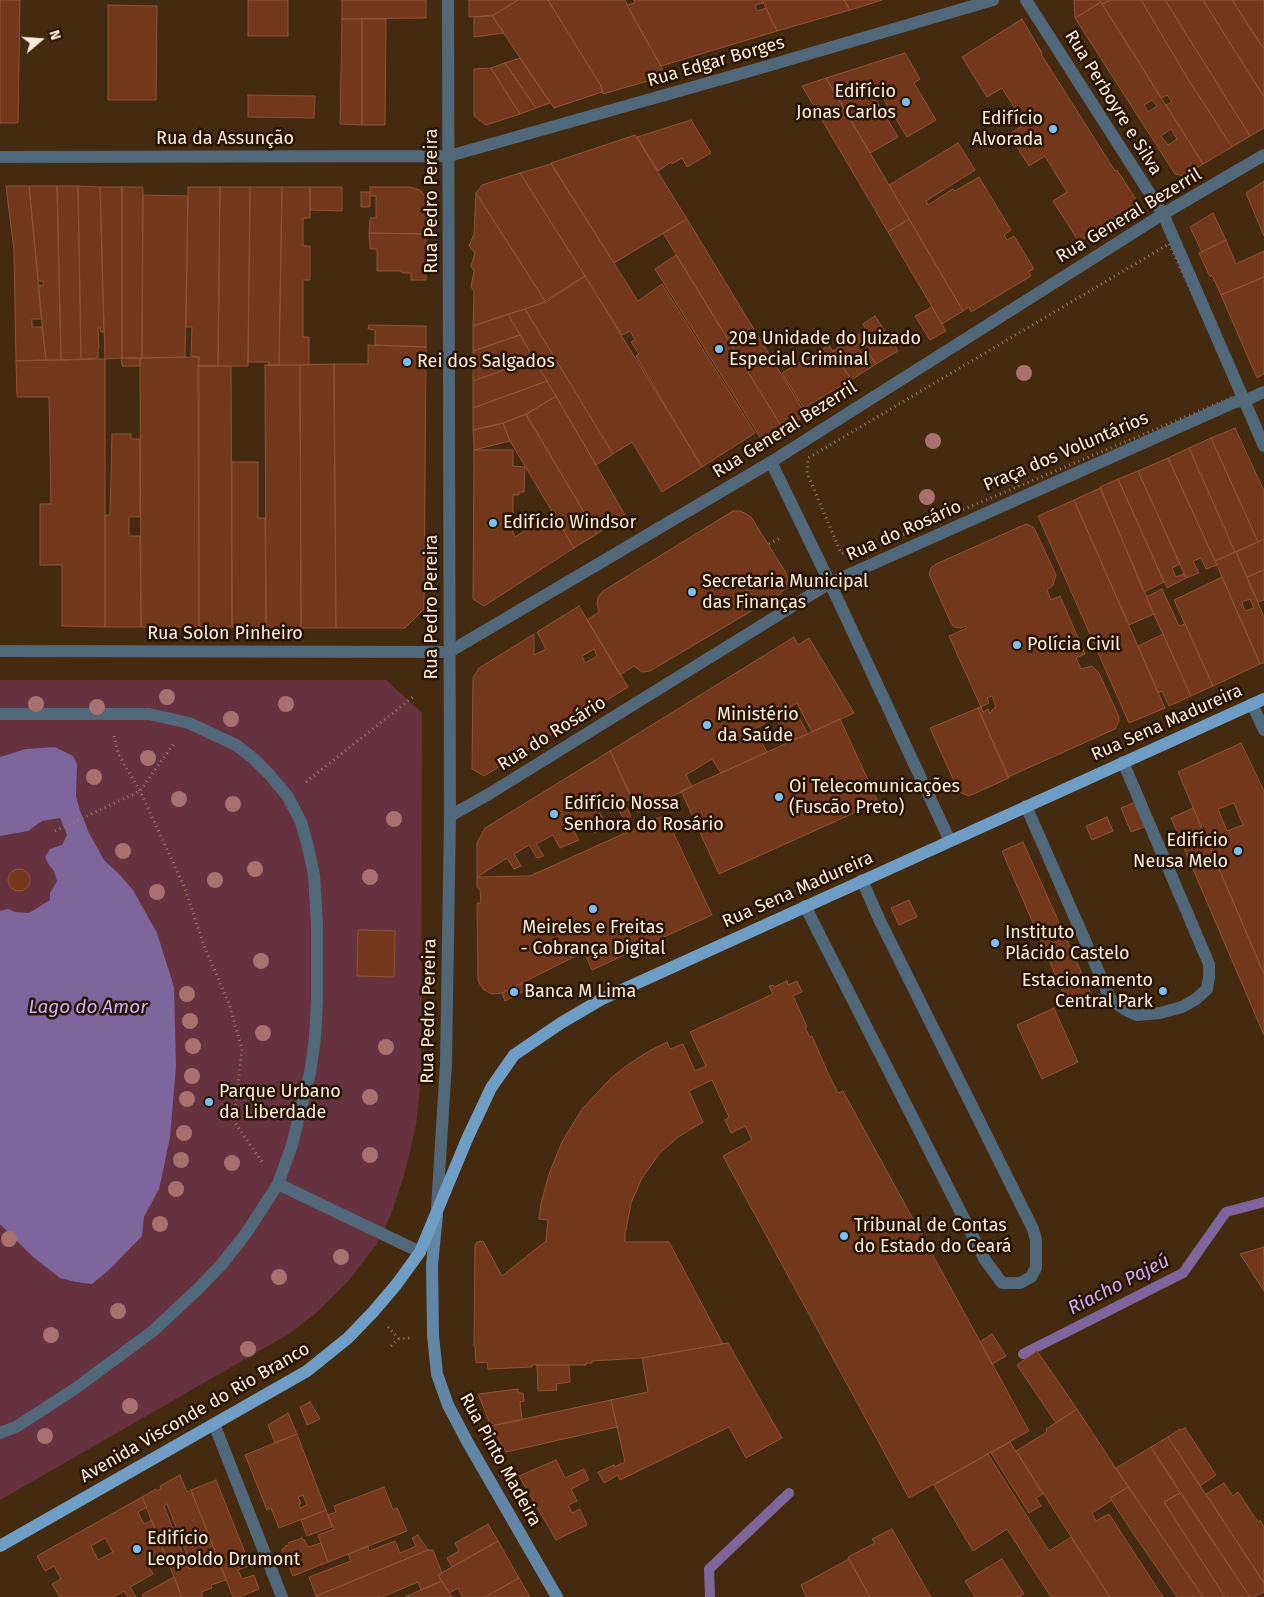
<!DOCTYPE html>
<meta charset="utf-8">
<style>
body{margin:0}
#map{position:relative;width:1264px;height:1597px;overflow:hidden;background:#442a0f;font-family:"Fira Sans",sans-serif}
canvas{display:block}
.north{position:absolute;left:15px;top:15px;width:50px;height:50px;-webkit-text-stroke:4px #271301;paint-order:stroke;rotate:72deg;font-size:14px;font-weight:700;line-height:20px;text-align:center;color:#feeddd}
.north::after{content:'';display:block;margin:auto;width:18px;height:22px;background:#feeddd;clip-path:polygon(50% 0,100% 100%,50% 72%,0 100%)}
</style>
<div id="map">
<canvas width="1264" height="1597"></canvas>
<div class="north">N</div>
</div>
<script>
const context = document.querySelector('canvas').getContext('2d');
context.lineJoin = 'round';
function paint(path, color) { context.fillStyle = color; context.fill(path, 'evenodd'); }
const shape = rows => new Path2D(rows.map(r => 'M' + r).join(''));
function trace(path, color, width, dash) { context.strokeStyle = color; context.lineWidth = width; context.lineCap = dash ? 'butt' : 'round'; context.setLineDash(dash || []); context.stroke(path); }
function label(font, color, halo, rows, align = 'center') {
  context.font = font + ' "Fira Sans",sans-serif'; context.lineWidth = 5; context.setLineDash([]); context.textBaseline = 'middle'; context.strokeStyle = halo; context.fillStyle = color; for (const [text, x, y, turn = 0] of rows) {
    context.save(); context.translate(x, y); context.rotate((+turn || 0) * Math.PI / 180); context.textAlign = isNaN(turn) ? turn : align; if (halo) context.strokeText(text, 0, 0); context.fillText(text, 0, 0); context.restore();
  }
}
const green = shape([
 [0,680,386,680,422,713,421,1078,416,1125,404,1176,390,1217,376,1245,349,1280,316,1313,289,1334,0,1500]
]);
const water = shape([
 [55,747,73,756,77,764,76,796,80,811,89,833,104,860,119,874,133,890,157,933,174,987,176,1067,170,1137,163,1171,159,1189,144,1217,142,1236,110,1269,92,1284,76,1282,60,1278,32,1256,0,1224,0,911,8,909,15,912,29,913,50,900,50,893,57,881,54,871,49,865,45,857,50,849,62,845,67,835,60,818,42,821,28,831,0,836,0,757,26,749]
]);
const stream = shape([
 [1023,1354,1183,1273,1226,1212,1264,1202],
 [710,1597,709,1569,789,1493]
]);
const building = shape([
 [0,0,20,0,18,123,0,123,0,0],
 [248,0,288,0,288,36,248,36,248,0],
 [342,0,426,0,426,18,342,19,342,0],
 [469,0,518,0,492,16,469,17,469,0],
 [518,0,548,0,601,86,602,92,554,108,492,16,518,0],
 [548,0,625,0,632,15,661,66,665,76,603,94,601,86,548,0],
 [634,0,762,0,763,3,755,5,757,11,766,8,777,31,661,66,627,5,635,3,634,0],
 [762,0,844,0,850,10,777,31,762,0],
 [844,0,882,0,850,10,844,0],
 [1074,0,1111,0,1102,4,1101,2,1075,18,1074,0],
 [1111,0,1141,0,1188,79,1232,147,1203,164,1166,105,1172,102,1167,95,1161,98,1102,4,1111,0],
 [1141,0,1165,0,1250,136,1232,147,1188,79,1141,0],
 [1165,0,1203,0,1264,97,1264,128,1250,136,1165,0],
 [1203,0,1232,0,1259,41,1264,49,1264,97,1203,0],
 [1232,0,1264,0,1264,49,1257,39,1232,0],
 [1101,2,1203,164,1184,176,1175,174,1075,18,1101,2],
 [1152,100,1157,106,1148,112,1144,105,1152,100],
 [1171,129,1177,139,1168,145,1161,136,1171,129],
 [108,5,157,6,156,100,108,100,108,5],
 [492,15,504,33,474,37,474,17,492,15],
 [342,19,362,19,362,125,340,124,342,19],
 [362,19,386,19,385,125,362,125,362,19],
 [1022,19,1042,53,1041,54,1115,171,1117,170,1139,204,1079,242,1053,201,1067,192,1045,156,1029,166,1009,134,1025,124,1002,88,987,97,962,57,1022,19],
 [905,53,920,79,914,83,936,120,907,137,881,95,875,98,898,137,870,153,826,78,905,53],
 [520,58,550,103,536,108,505,63,520,58],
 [505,63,536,108,520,114,491,68,505,63],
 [491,68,520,114,486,125,474,116,474,69,491,68],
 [826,78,909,219,888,232,802,86,826,78],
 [248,95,315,96,314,118,248,117,248,95],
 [691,120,711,153,687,167,682,158,672,164,671,162,658,171,637,137,691,120],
 [635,135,687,219,614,263,551,163,635,135],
 [958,143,975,170,926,201,928,205,953,189,955,191,979,177,1011,230,1004,235,1007,240,1014,236,1034,269,1028,272,1031,276,971,312,969,307,963,311,889,185,958,143],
 [551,164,638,301,662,284,755,433,702,467,636,356,639,354,631,342,635,340,630,331,622,335,520,173,551,164],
 [520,173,585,276,545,301,476,193,482,185,520,173],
 [1264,181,1264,236,1246,193,1264,181],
 [6,186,29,186,42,319,32,319,32,327,42,327,46,360,16,361,14,250,6,186],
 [29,186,57,186,61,360,46,360,38,286,44,285,43,281,38,281,29,186],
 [57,186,78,186,81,359,61,360,57,186],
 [78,186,100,187,104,332,101,332,100,328,98,328,99,348,98,348,98,358,81,359,78,186],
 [100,187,122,187,122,358,105,359,100,187],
 [122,187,143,187,142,358,122,358,122,187],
 [188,187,220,187,218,366,198,366,199,357,191,356,192,327,186,327,188,187],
 [220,187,250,187,248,366,218,366,220,187],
 [250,187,282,187,279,365,268,365,269,362,248,362,250,187],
 [282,187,310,187,310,218,303,218,303,246,310,246,310,280,303,280,303,337,309,337,309,365,279,365,282,187],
 [310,187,342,187,342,211,310,210,310,187],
 [370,187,410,187,420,190,427,198,426,234,369,233,370,218,376,218,376,196,370,196,370,187],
 [361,192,370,192,370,207,361,207,361,192],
 [476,193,545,301,537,305,473,326,474,291,471,287,474,271,471,266,475,253,469,246,474,234,476,193],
 [143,195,188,196,185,357,142,358,143,195],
 [1213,213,1226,240,1202,252,1190,227,1213,213],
 [687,219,806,415,783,429,663,233,687,219],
 [909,219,963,311,942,324,888,232,909,219],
 [369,233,426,234,426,280,411,280,411,273,402,273,402,271,377,271,377,249,370,249,369,233],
 [1226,240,1236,264,1264,251,1264,277,1221,295,1212,275,1210,277,1199,253,1226,240],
 [676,255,783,429,763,442,655,269,676,255],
 [585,276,702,467,662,492,632,442,613,454,525,309,546,302,585,276],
 [1264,277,1264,374,1257,378,1221,295,1264,277],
 [932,307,946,331,930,340,915,316,932,307],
 [525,309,613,454,596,465,508,314,525,309],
 [508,314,520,335,473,351,473,326,508,314],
 [875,316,898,351,876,364,857,336,866,330,863,324,875,316],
 [369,325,426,326,426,347,375,345,375,330,368,329,369,325],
 [520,335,534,359,473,381,473,351,520,335],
 [857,336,876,364,851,380,833,351,857,336],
 [368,345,426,347,424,609,405,628,336,628,334,364,368,364,368,345],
 [829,345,851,380,804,408,782,373,829,345],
 [199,357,199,627,141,627,140,358,199,357],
 [121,358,140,358,140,366,122,366,121,358],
 [105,359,105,627,62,626,62,565,40,565,40,504,51,504,49,397,17,397,16,361,105,359],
 [534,359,547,381,473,408,473,381,534,359],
 [334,364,336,628,301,628,300,365,334,364],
 [265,365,300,365,301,628,266,627,265,365],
 [198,366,231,366,232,627,199,627,198,366],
 [547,381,556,396,526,414,501,424,473,430,473,408,547,381],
 [556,396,625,515,597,534,526,415,556,396],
 [526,414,597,534,574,548,510,441,503,423,526,414],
 [503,423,510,441,474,450,473,430,503,423],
 [1235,428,1264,491,1264,539,1258,542,1211,438,1235,428],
 [112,434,131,434,131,439,140,439,140,517,129,517,129,536,140,536,141,627,105,627,105,515,110,515,112,434],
 [1211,438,1258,542,1235,552,1189,448,1211,438],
 [1189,448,1235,552,1215,561,1168,458,1189,448],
 [474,450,513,450,513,466,525,467,524,492,519,492,519,495,513,495,513,532,515,537,553,513,574,548,484,606,473,599,474,450],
 [1168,458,1217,565,1206,569,1201,558,1193,561,1199,573,1186,578,1138,471,1168,458],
 [232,462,258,462,258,518,265,518,266,627,232,627,232,462],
 [1138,471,1180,564,1172,568,1176,577,1184,574,1186,578,1167,588,1118,479,1138,471],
 [1118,479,1164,582,1144,592,1100,487,1118,479],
 [1100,488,1154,614,1129,625,1074,500,1100,488],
 [1074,500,1165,708,1129,723,1038,516,1074,500],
 [733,511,741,511,751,517,786,573,788,578,786,587,780,594,650,671,642,672,634,666,620,675,587,620,599,612,597,604,598,597,603,591,733,511],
 [1026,524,1033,527,1036,532,1056,575,1053,585,1047,590,1051,600,1060,596,1085,654,1076,658,1081,669,1092,666,1099,673,1119,717,1119,721,1115,729,1008,777,978,708,981,707,949,636,967,628,965,626,961,628,954,627,951,623,929,574,931,568,936,564,1026,524],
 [992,696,996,707,992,710,990,714,988,709,983,712,981,707,989,703,987,698,992,696],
 [1264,539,1264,570,1247,577,1236,552,1264,539],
 [1236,552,1264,617,1264,663,1260,664,1215,561,1236,552],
 [1250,599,1254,608,1245,611,1242,602,1250,599],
 [1264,570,1264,600,1258,602,1247,577,1264,570],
 [1222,577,1260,664,1213,686,1174,600,1222,577],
 [1162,589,1179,626,1185,624,1213,686,1191,696,1146,597,1162,589],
 [579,606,628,687,484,776,472,769,473,678,479,668,534,634,534,655,546,649,537,632,579,606],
 [594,649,597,656,585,663,582,656,594,649],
 [1163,634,1191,696,1169,706,1162,691,1158,693,1138,646,1163,634],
 [794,637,798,645,809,638,854,713,812,732,797,703,754,730,767,752,721,773,712,759,686,775,692,787,638,812,610,751,794,637],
 [978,708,1009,778,969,796,959,792,930,728,978,708],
 [795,711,808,734,789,742,777,721,795,711],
 [840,719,878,802,719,874,681,791,840,719],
 [1241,743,1264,791,1264,974,1178,772,1241,743],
 [1234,803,1243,825,1227,831,1218,809,1234,803],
 [610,751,632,798,624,802,631,816,624,819,614,803,599,812,608,827,595,833,588,820,572,828,579,840,560,848,553,835,536,844,544,856,537,858,529,845,514,854,521,866,514,869,507,858,477,877,477,843,485,828,610,751],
 [1138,801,1149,825,1131,832,1121,808,1138,801],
 [1193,808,1264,974,1264,1035,1171,818,1193,808],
 [665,815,712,915,592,970,584,952,502,993,492,994,484,990,479,983,478,979,477,903,481,903,480,890,477,887,477,877,530,876,665,815],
 [1107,817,1113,831,1092,840,1086,826,1107,817],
 [1023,842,1092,996,1069,1007,1002,851,1023,842],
 '8 880a11 11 0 1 1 22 0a11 11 0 1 1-22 0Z',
 [909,900,917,917,899,925,891,908,909,900],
 [358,930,395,931,394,977,357,976,358,930],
 [787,981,788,985,797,981,802,992,793,996,807,1027,805,1028,810,1037,812,1036,828,1073,838,1093,843,1091,1029,1431,909,1498,723,1156,752,1140,745,1126,731,1133,725,1120,729,1117,712,1080,689,1091,703,1122,678,1137,659,1154,642,1178,631,1203,626,1230,625,1230,625,1242,669,1242,723,1344,642,1358,592,1361,592,1363,586,1363,586,1365,532,1365,532,1367,488,1369,487,1362,476,1363,475,1346,474,1346,475,1246,477,1242,483,1241,502,1276,546,1241,548,1220,539,1219,541,1203,549,1174,562,1142,582,1109,611,1078,626,1066,649,1051,667,1042,670,1049,683,1044,695,1071,706,1066,690,1032,773,994,769,986,773,985,774,987,787,981],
 [523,983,526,990,505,1001,502,993,523,983],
 [1054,1008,1078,1062,1042,1079,1017,1025,1054,1008],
 [1264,1247,1264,1291,1240,1254,1264,1247],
 [992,1334,1006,1356,992,1364,980,1342,992,1334],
 [728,1343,782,1438,746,1458,729,1427,620,1480,618,1475,604,1483,598,1472,614,1465,614,1467,625,1462,611,1400,648,1392,642,1358,728,1343],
 [1037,1351,1077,1409,1056,1423,1017,1365,1037,1351],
 [537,1365,569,1365,570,1382,556,1384,557,1390,538,1391,537,1365],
 [518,1389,518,1393,523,1393,524,1401,520,1402,522,1420,491,1426,478,1394,518,1389],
 [611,1400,617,1427,506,1452,491,1426,611,1400],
 [310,1402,320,1419,307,1425,300,1407,310,1402],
 [1077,1409,1128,1487,1110,1498,1112,1500,1092,1513,1096,1521,1109,1514,1163,1597,1110,1597,1016,1451,1047,1432,1046,1429,1077,1409],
 [288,1413,297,1434,275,1443,268,1425,288,1413],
 [1185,1428,1216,1475,1200,1486,1168,1437,1180,1429,1181,1430,1185,1428],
 [297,1434,326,1510,279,1528,271,1508,267,1510,245,1455,297,1434],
 [303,1495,307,1505,300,1508,299,1504,301,1503,298,1497,303,1495],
 [1168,1437,1264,1583,1264,1592,1254,1597,1250,1597,1151,1447,1168,1437],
 [1010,1442,1043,1494,1036,1498,1041,1506,1029,1513,991,1453,1010,1442],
 [1151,1447,1180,1493,1164,1502,1225,1597,1203,1597,1116,1468,1151,1447],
 [988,1454,1049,1551,1071,1537,1110,1597,1051,1597,1007,1529,973,1551,934,1485,988,1454],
 [556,1460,565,1478,584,1469,589,1480,571,1489,577,1501,568,1505,572,1513,580,1509,587,1525,556,1540,519,1476,556,1460],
 [180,1475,187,1492,191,1490,226,1580,211,1585,212,1588,201,1592,203,1597,182,1597,142,1497,156,1489,157,1491,161,1489,160,1486,180,1475],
 [167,1504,192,1568,189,1569,164,1506,167,1504],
 [216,1480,250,1565,238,1570,242,1579,254,1575,259,1589,239,1597,233,1597,191,1490,216,1480],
 [1224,1483,1233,1496,1238,1492,1258,1522,1260,1520,1264,1527,1264,1583,1206,1494,1224,1483],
 [384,1487,393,1510,397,1508,407,1531,328,1562,318,1535,334,1529,328,1515,336,1512,334,1506,384,1487],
 [1128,1487,1146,1513,1203,1597,1177,1597,1135,1536,1110,1498,1128,1487],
 [1180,1493,1248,1594,1250,1597,1225,1597,1164,1502,1180,1493],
 [142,1497,147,1507,138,1512,144,1524,152,1520,165,1555,148,1565,153,1574,130,1587,136,1597,128,1597,124,1591,113,1597,60,1597,52,1584,61,1579,54,1566,45,1571,37,1556,142,1497],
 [105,1538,113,1552,98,1560,91,1546,105,1538],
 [326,1510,332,1527,307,1536,301,1520,326,1510],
 [488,1524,498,1541,452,1567,447,1558,459,1551,455,1543,488,1524],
 [892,1529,931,1597,870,1597,848,1557,875,1543,872,1539,892,1529],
 [418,1535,428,1550,316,1596,309,1577,351,1561,348,1554,368,1546,369,1551,395,1541,400,1553,416,1546,412,1538,418,1535],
 [302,1538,303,1540,304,1539,308,1547,321,1543,328,1562,293,1576,282,1549,285,1548,285,1546,289,1545,288,1543,302,1538],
 [498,1541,519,1578,485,1597,462,1597,458,1588,449,1593,438,1575,498,1541],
 [428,1550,433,1550,442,1573,438,1575,442,1581,421,1590,418,1582,382,1597,316,1597,316,1596,428,1550],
 [849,1559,870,1597,806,1597,801,1585,849,1559],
 [1002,1559,1024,1594,1020,1597,975,1597,965,1581,1002,1559],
 [174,1577,182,1597,142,1597,143,1594,174,1577],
 [519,1578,530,1597,485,1597,489,1595,519,1578],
 [442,1581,452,1597,405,1597,421,1590,442,1581]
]);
const path = shape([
 [1169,244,1240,394,854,555,841,553,807,473,808,458,1169,244],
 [769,544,782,537],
 [114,736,118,754,140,791,184,886,203,943,229,1004,242,1049,234,1121,262,1162],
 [306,782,413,697],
 [55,831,140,791,175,742],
 [388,1327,399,1339],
 [391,1346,399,1339,410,1338]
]);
const lane = shape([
 [0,714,149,714,189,723,236,745,254,759,270,775,288,797,301,822,307,843,314,875,317,924,317,1001,315,1038,310,1073,292,1145,278,1184,247,1232,222,1264,199,1288,153,1331,76,1388,16,1427,0,1433],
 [1026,806,1111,1000,1126,1010,1137,1015,1160,1013,1182,1007,1196,999,1207,989,1209,977,1209,964,1123,762],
 [805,906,985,1260,1002,1283,1020,1283,1031,1277,1036,1268,1036,1240,1033,1229,879,919,862,880],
 [278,1184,420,1252]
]);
const street = shape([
 [1026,0,1163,214,1264,446],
 [0,157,449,156,757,69,993,0],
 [771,462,830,583,950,841],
 [0,651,449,652,771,462,1163,214,1264,155],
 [1252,704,1264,730],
 [450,816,489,794,830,583,1235,402,1244,401,1264,392],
 [437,1207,446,1063,450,816,448,0],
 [214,1424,282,1597]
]);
const secondary = shape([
 [437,1215,432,1265,433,1335,437,1374,448,1405,468,1443,557,1597]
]);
const primary = shape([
 [0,1546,307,1371,348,1338,373,1312,396,1285,420,1252,467,1139,491,1088,514,1055,561,1023,602,999,1264,699]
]);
const trees = [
 [1024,373],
 [933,441],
 [927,497],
 [167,697],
 [36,704],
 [286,704],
 [97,707],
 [231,719],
 [148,758],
 [94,777],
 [179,799],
 [233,804],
 [394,819],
 [123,851],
 [255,869],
 [370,877],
 [215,880],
 [157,892],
 [261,961],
 [187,994],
 [190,1021],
 [263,1033],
 [193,1046],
 [386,1047],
 [192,1076],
 [370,1097],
 [187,1099],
 [184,1133],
 [370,1155],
 [181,1160],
 [232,1163],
 [176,1189],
 [160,1224],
 [9,1239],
 [341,1257],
 [279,1277],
 [118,1311],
 [51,1335],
 [248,1349],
 [130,1406],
 [45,1436]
];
const markers = [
 [906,102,5,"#79bff8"],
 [1053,129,5,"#79bff8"],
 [719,349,5,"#79bff8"],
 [407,362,5,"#79bff8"],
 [493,523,5,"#79bff8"],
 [692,592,5,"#79bff8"],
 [1017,645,5,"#79bff8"],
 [707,725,5,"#79bff8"],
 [779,797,5,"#79bff8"],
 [554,814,5,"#79bff8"],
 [1238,851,5,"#79bff8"],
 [593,909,5,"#79bff8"],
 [995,943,5,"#79bff8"],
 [1163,991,5,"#79bff8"],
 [514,992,5,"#79bff8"],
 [209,1102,5,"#79bff8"],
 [844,1236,5,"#79bff8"],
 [137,1549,5,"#79bff8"]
];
const streetNames = [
 ["Rua Edgar Borges",716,62,-16],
 ["Rua Perboyre e Silva",1113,103,58],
 ["Rua da Assunção",225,139],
 ["Rua Pedro Pereira",432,201,-90],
 ["Rua General Bezerril",1129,216,-31],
 ["Rua General Bezerril",785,430,-32],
 ["Praça dos Voluntários",1066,452,-23],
 ["Rua do Rosário",904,531,-24],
 ["Rua Pedro Pereira",432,607,-90],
 ["Rua Solon Pinheiro",225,634],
 ["Rua Sena Madureira",1167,723,-24],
 ["Rua do Rosário",552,734,-32],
 ["Rua Sena Madureira",798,890,-24],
 ["Rua Pedro Pereira",429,1011,-89],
 ["Avenida Visconde do Rio Branco",195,1413,-30],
 ["Rua Pinto Madeira",500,1460,61]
];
const poiNames = [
 ["Edifício",896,92,"right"],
 ["Jonas Carlos",896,113,"right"],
 ["Edifício",1043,119,"right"],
 ["Alvorada",1043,140,"right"],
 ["20ª Unidade do Juizado",729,339],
 ["Especial Criminal",729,360],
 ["Rei dos Salgados",417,362],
 ["Edifício Windsor",503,523],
 ["Secretaria Municipal",702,582],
 ["das Finanças",702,603],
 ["Polícia Civil",1027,645],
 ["Ministério",717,715],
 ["da Saúde",717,736],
 ["Oi Telecomunicações",789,787],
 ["(Fuscão Preto)",789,808],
 ["Edifício Nossa",564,804],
 ["Senhora do Rosário",564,825],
 ["Edifício",1228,841,"right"],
 ["Neusa Melo",1228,862,"right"],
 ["Meireles e Freitas",593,928,"center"],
 ["- Cobrança Digital",593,949,"center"],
 ["Instituto",1005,933],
 ["Plácido Castelo",1005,954],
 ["Estacionamento",1153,981,"right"],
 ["Central Park",1153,1002,"right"],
 ["Banca M Lima",524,992],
 ["Parque Urbano",219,1092],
 ["da Liberdade",219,1113],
 ["Tribunal de Contas",854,1226],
 ["do Estado do Ceará",854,1247],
 ["Edifício",147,1539],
 ["Leopoldo Drumont",147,1560]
];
const waterNames = [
 ["Lago do Amor",88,1008],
 ["Riacho Pajeú",1119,1285,-27]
];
paint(green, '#663240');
paint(water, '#7e659c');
trace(stream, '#7e659c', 10);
paint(building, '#73381c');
trace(building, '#905236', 1);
trace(path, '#947d67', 3, [1, 4]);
trace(lane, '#51687b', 12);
trace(street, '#51687b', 12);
trace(secondary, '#6286a5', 12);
trace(primary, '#6e9ec5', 12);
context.fillStyle = '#a8706e';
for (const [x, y] of trees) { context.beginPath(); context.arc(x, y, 8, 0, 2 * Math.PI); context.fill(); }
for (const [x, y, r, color] of markers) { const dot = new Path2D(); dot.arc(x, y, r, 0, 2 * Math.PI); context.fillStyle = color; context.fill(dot); trace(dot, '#271301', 2); }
label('18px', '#feeddd', '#271301', streetNames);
label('18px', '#feeddd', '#271301', poiNames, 'left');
label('italic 19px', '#d1adfe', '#271301', waterNames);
</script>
